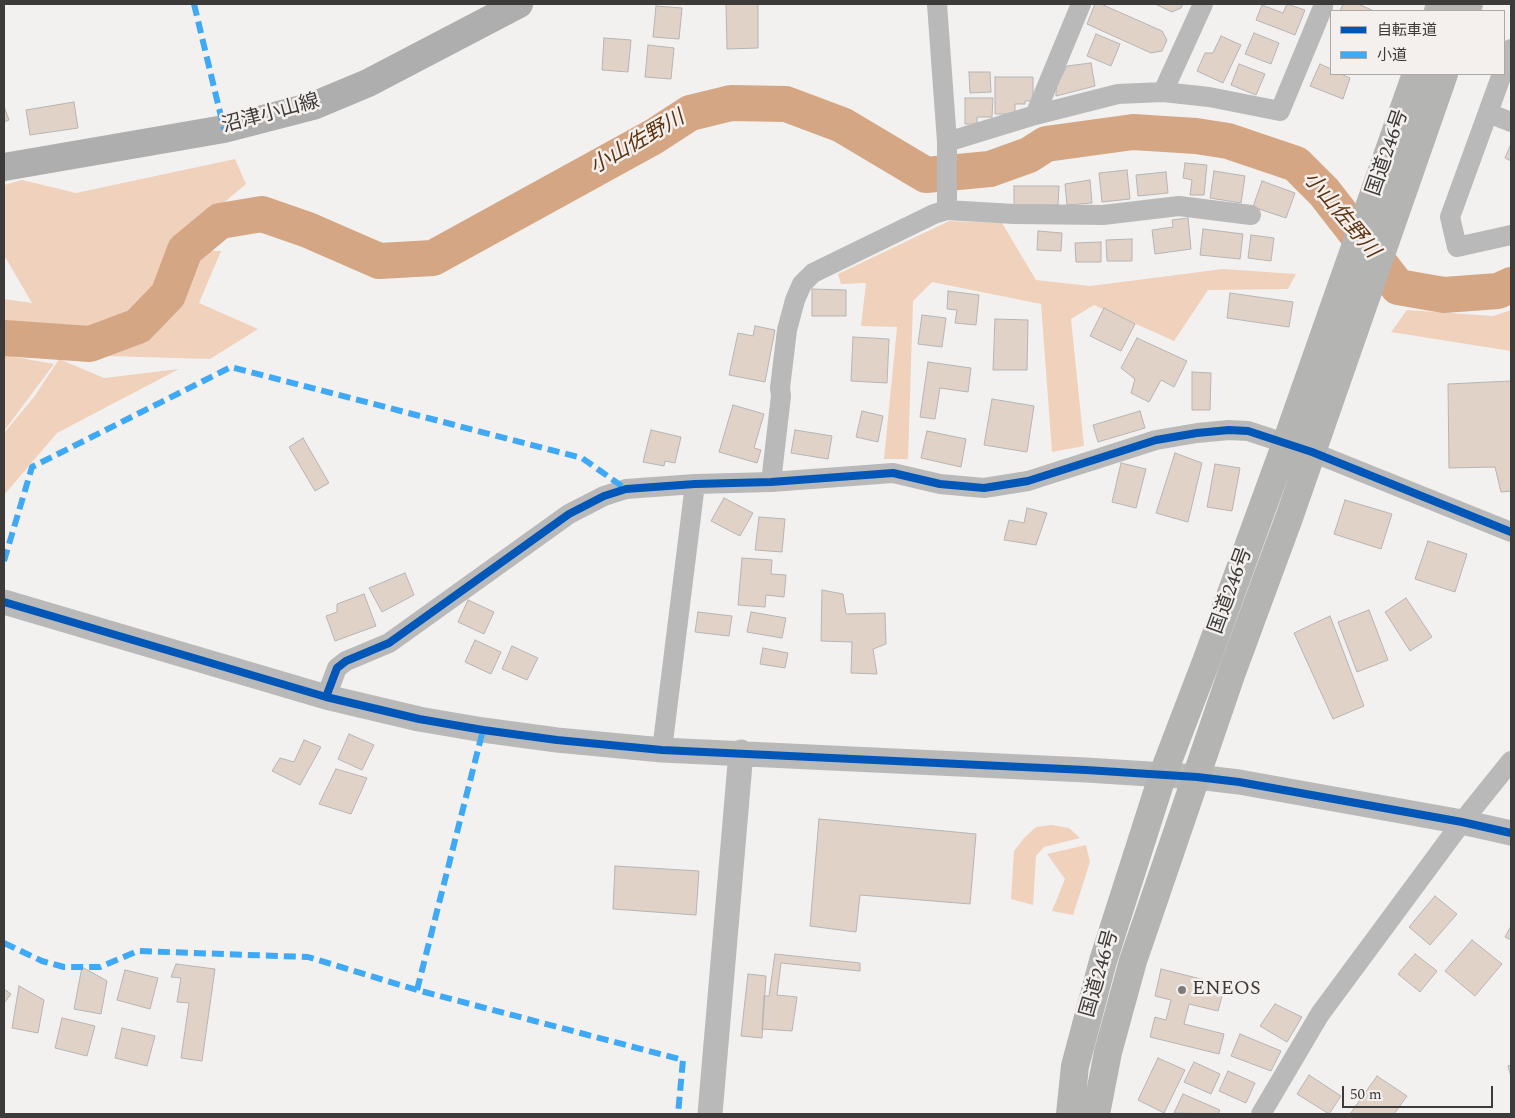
<!DOCTYPE html>
<meta charset="utf-8">
<style>
body{margin:0}
#map{position:relative;width:1515px;height:1118px;overflow:hidden;background:#f3f1ef;font-family:Spectral,"Noto Sans JP",serif}
canvas{display:block}
.frame{position:absolute;inset:0;border:5px solid #3d3b3a;pointer-events:none}
.legend{position:absolute;left:1330px;top:10px;width:175px;height:65px;box-sizing:border-box;background:#f4f0ee;border:1px solid #aba8a6;margin:0;padding:6px 9px;list-style:none;font-size:15px;color:#3d3b3a}
.legend li{display:flex;align-items:center;gap:10px;height:25px}
.legend b{width:25px;border:1px solid #aba8a6}
.scale{position:absolute;left:1342px;top:1086px;width:151px;height:22px;box-sizing:border-box;border:2px solid #3d3b3a;border-top:0;padding-left:6px;font-size:15px;line-height:18px;white-space:nowrap;color:#3d3b3a;-webkit-text-stroke:4px #f4f0ee;paint-order:stroke}
</style>
<div id="map">
<canvas width="1515" height="1118"></canvas>
<div class="frame"></div>
<ul class="legend">
<li><b style="height:6px;background:#0057b8"></b>自転車道</li>
<li><b style="height:6px;background:#3fa9f5"></b>小道</li>
</ul>
<div class="scale">50 m</div>
</div>
<script>
const context = document.querySelector('canvas').getContext('2d');
context.lineJoin = 'round';
function paint(path, color) { context.fillStyle = color; context.fill(path, 'evenodd'); }
const shape = rows => new Path2D(rows.map(r => 'M' + r).join(''));
function trace(path, color, width, dash) { context.strokeStyle = color; context.lineWidth = width; context.lineCap = dash ? 'butt' : 'round'; context.setLineDash(dash || []); context.stroke(path); }
function label(font, color, halo, rows, align = 'center') {
  context.font = font + ' Spectral,"Noto Sans JP",serif'; context.lineWidth = 5; context.setLineDash([]); context.textBaseline = 'middle'; context.strokeStyle = halo; context.fillStyle = color; for (const [text, x, y, turn = 0] of rows) {
    context.save(); context.translate(x, y); context.rotate((+turn || 0) * Math.PI / 180); context.textAlign = isNaN(turn) ? turn : align; if (halo) context.strokeText(text, 0, 0); context.fillText(text, 0, 0); context.restore();
  }
}
const green = shape([
 [235,159,246,184,166,251,221,251,199,303,258,329,210,359,4,353,4,299,32,303,4,255,4,185,22,180,76,193],
 [949,221,1002,223,1036,280,1090,286,1223,269,1296,274,1288,289,1208,290,1174,341,1094,305,1071,319,1084,446,1052,452,1041,304,932,282,913,301,908,459,884,459,897,327,861,326,866,283,841,284,838,274],
 [1407,310,1493,316,1511,310,1511,351,1391,332],
 [4,355,54,364,4,431],
 [59,359,104,378,179,369,57,433,4,495,4,433,34,397],
 [1051,825,1069,828,1080,838,1044,847,1036,856,1033,905,1011,899,1014,851,1024,838,1036,827],
 [1086,845,1090,862,1073,915,1052,911,1065,879,1047,854]
]);
const river = shape([
 [4,338,90,344,138,326,168,295,185,250,220,221,262,214,308,230,379,261,433,258,653,137,690,113,731,103,786,104,842,125,926,175,990,169,1029,155,1046,144,1133,132,1196,136,1228,141,1296,164,1324,192,1398,287,1444,295,1498,291,1511,285]
]);
const building = shape([
 [726,4,758,4,758,48,727,49,726,4],
 [1095,4,1101,4,1162,31,1167,40,1162,51,1151,53,1087,24,1095,4],
 [1155,4,1183,4,1181,8,1172,12,1155,4],
 [1287,4,1305,10,1295,35,1256,20,1262,5,1283,13,1287,4],
 [1343,4,1358,4,1374,11,1340,11,1343,4],
 [656,6,682,8,679,39,653,37,656,6],
 [1254,33,1279,43,1271,64,1245,54,1254,33],
 [1096,34,1120,44,1111,66,1087,56,1096,34],
 [1221,36,1241,45,1223,83,1197,71,1205,53,1213,53,1221,36],
 [604,38,631,40,628,72,602,70,604,38],
 [648,45,674,48,671,79,645,77,648,45],
 [1091,63,1095,86,1056,96,1056,86,1067,66,1091,63],
 [1239,64,1265,74,1256,95,1231,85,1239,64],
 [1320,64,1331,69,1331,74,1341,74,1350,78,1343,99,1310,86,1320,64],
 [969,72,990,72,991,92,970,93,969,72],
 [995,77,1033,77,1033,101,1025,101,1025,104,1015,104,1015,114,995,114,995,77],
 [965,98,993,98,992,117,977,117,977,124,965,124,965,98],
 [74,102,78,128,30,135,26,110,74,102],
 [4,106,9,120,4,122,4,106],
 [1511,144,1511,161,1505,158,1511,144],
 [1185,163,1207,165,1204,195,1190,195,1192,180,1183,178,1185,163],
 [1127,170,1130,199,1102,202,1099,173,1127,170],
 [1214,171,1245,176,1241,203,1210,198,1214,171],
 [1166,172,1168,193,1138,196,1136,175,1166,172],
 [1090,180,1092,203,1067,205,1065,184,1090,180],
 [1262,181,1295,193,1286,218,1253,207,1262,181],
 [1014,186,1059,186,1058,205,1014,205,1014,186],
 [1188,218,1191,249,1155,254,1152,230,1173,227,1172,220,1188,218],
 [1203,229,1243,234,1240,259,1200,255,1203,229],
 [1038,231,1062,233,1061,251,1037,250,1038,231],
 [1251,235,1274,238,1271,261,1248,258,1251,235],
 [1132,239,1132,261,1107,261,1106,240,1132,239],
 [1101,242,1101,262,1076,262,1075,243,1101,242],
 [812,289,846,290,846,316,812,316,812,289],
 [948,291,979,295,976,325,955,323,957,310,947,309,948,291],
 [1230,293,1293,302,1289,327,1227,318,1230,293],
 [1104,308,1135,324,1121,351,1090,336,1104,308],
 [922,315,946,318,942,347,918,344,922,315],
 [995,319,1028,320,1027,370,993,370,995,319],
 [755,326,775,330,765,382,729,375,738,333,753,336,755,326],
 [853,337,889,339,887,383,851,381,853,337],
 [1137,338,1187,361,1174,387,1161,380,1149,402,1131,393,1135,379,1121,368,1137,338],
 [928,362,971,368,968,392,940,388,935,419,920,417,928,362],
 [1192,372,1211,373,1210,410,1192,410,1192,372],
 [1511,381,1511,491,1501,492,1495,467,1449,468,1448,384,1511,381],
 [992,399,1034,406,1027,452,984,445,992,399],
 [733,405,764,414,754,448,761,450,757,463,719,452,733,405],
 [862,411,883,416,878,442,856,437,862,411],
 [1140,411,1145,428,1098,442,1093,425,1140,411],
 [651,430,681,437,675,463,665,461,664,466,643,462,651,430],
 [795,430,832,436,828,459,791,453,795,430],
 [927,431,966,439,961,467,921,458,927,431],
 [303,438,329,483,315,491,289,447,303,438],
 [1175,453,1202,463,1188,522,1156,513,1175,453],
 [1121,463,1146,469,1136,508,1112,502,1121,463],
 [1215,464,1240,468,1232,511,1207,507,1215,464],
 [724,498,753,513,740,536,711,521,724,498],
 [1345,500,1392,514,1381,549,1334,534,1345,500],
 [1027,508,1047,513,1036,545,1004,540,1009,520,1024,523,1027,508],
 [759,517,785,519,782,552,755,550,759,517],
 [1428,541,1467,554,1455,592,1415,579,1428,541],
 [742,558,772,560,771,574,786,575,784,597,766,595,765,607,738,605,742,558],
 [405,573,414,595,382,612,369,588,405,573],
 [822,590,843,594,846,614,885,613,886,644,873,649,877,674,851,673,852,642,821,641,822,590],
 [364,594,376,626,335,641,326,616,337,612,337,604,364,594],
 [1406,598,1432,637,1410,651,1385,612,1406,598],
 [468,600,494,612,484,634,458,622,468,600],
 [1369,610,1388,660,1357,672,1338,622,1369,610],
 [698,612,732,616,729,636,695,632,698,612],
 [751,612,786,618,782,638,747,632,751,612],
 [1330,616,1364,706,1333,719,1294,633,1330,616],
 [475,640,501,652,491,674,465,662,475,640],
 [512,646,538,658,527,680,502,669,512,646],
 [763,648,788,653,785,668,760,664,763,648],
 [349,734,374,745,362,770,338,759,349,734],
 [304,740,321,747,300,785,272,771,280,758,294,762,304,740],
 [336,769,367,778,351,814,319,804,336,769],
 [819,819,976,834,970,904,860,895,856,932,810,926,819,819],
 [615,866,699,871,696,915,613,909,615,866],
 [1435,896,1457,914,1430,945,1409,927,1435,896],
 [1511,926,1511,940,1505,937,1511,926],
 [1472,940,1502,964,1475,996,1445,971,1472,940],
 [775,954,860,963,860,971,781,963,777,995,797,997,792,1031,762,1029,764,996,769,996,775,954],
 [1415,954,1437,971,1420,992,1398,974,1415,954],
 [176,964,215,969,202,1061,181,1058,189,1003,177,1002,181,978,171,977,176,964],
 [82,967,107,981,101,1014,74,1009,82,967],
 [1161,969,1225,985,1218,1011,1189,1004,1184,1024,1224,1034,1219,1054,1150,1037,1155,1017,1166,1020,1171,1000,1155,996,1161,969],
 [125,970,158,978,150,1009,117,1000,125,970],
 [748,974,766,976,762,1038,741,1036,748,974],
 [19,986,44,1000,38,1033,12,1028,19,986],
 [4,989,11,994,4,1003,4,989],
 [1275,1004,1302,1017,1287,1042,1260,1026,1275,1004],
 [62,1018,95,1026,87,1056,55,1048,62,1018],
 [122,1028,155,1036,147,1066,115,1058,122,1028],
 [1240,1034,1281,1051,1271,1071,1231,1056,1240,1034],
 [1158,1058,1185,1070,1164,1113,1138,1100,1158,1058],
 [1194,1062,1220,1074,1211,1094,1184,1082,1194,1062],
 [1511,1065,1511,1077,1508,1066,1511,1065],
 [1228,1071,1255,1083,1246,1103,1219,1091,1228,1071],
 [1309,1075,1341,1096,1329,1114,1297,1094,1309,1075],
 [1377,1076,1407,1096,1394,1114,1350,1114,1377,1076],
 [1183,1094,1220,1110,1218,1114,1174,1113,1183,1094]
]);
const minor = shape([
 [937,4,947,142,947,210],
 [1504,69,1511,49],
 [1502,74,1450,217,1457,247,1511,235],
 [1163,92,1203,4],
 [1488,113,1511,122],
 [1035,115,1081,4],
 [947,142,1035,115,1118,94,1163,92,1209,97,1280,111,1323,7,1323,4],
 [771,482,781,396,780,388,787,330,795,300,802,284,813,273,934,214,947,210,1014,214,1103,215,1179,206,1251,215],
 [326,697,337,668,346,661,389,643,569,514,604,496,626,489,695,484,771,482,893,473,940,484,984,488,1028,481,1156,440,1197,433,1229,430,1248,431,1312,452,1511,532],
 [662,750,695,484],
 [1261,1114,1320,1014,1462,822,1511,761]
]);
const tertiary = shape([
 [4,602,326,697,419,719,483,730,557,740,662,750,1086,770,1197,777,1239,782,1462,822,1511,833],
 [710,1114,741,752]
]);
const secondary = shape([
 [4,167,224,129,313,106,368,83,519,4]
]);
const trunk = shape([
 [1438,11,1440,4],
 [1466,11,1469,4],
 [1070,1114,1075,1066,1103,961,1163,774,1207,659,1286,443,1416,74],
 [1096,1114,1108,1052,1133,961,1231,675,1289,518,1444,74]
]);
const quiet = shape([
 [194,4,224,129],
 [4,561,32,467,231,367,582,458,626,489],
 [4,943,42,961,64,967,100,967,138,951,308,957,417,990,683,1060,678,1114],
 [417,990,483,730]
]);
const cycleway = shape([
 [4,602,326,697,419,719,483,730,557,740,662,750,1086,770,1197,777,1239,782,1462,822,1511,833],
 [326,697,337,668,346,661,389,643,569,514,604,496,626,489,695,484,771,482,893,473,940,484,984,488,1028,481,1156,440,1197,433,1229,430,1248,431,1312,452,1511,532]
]);
const markers = [
 [1182,990,5,"#7d7b79"]
];
const streetNames = [
 ["沼津小山線",271,115,-15],
 ["国道246号",1389,153,-71],
 ["国道246号",1232,591,-70],
 ["国道246号",1101,974,-74]
];
const poiNames = [
 ["ENEOS",1192,990]
];
const waterNames = [
 ["小山佐野川",638,144,-30],
 ["小山佐野川",1340,216,50]
];
paint(green, '#efd1bc');
trace(river, '#d5a684', 36);
paint(building, '#e1d2c8');
trace(building, '#b6b4b3', 1);
trace(minor, '#b9b9b9', 20);
trace(tertiary, '#b9b9b9', 25);
trace(secondary, '#aeaeae', 28);
trace(trunk, '#b4b4b3', 28);
trace(quiet, '#3fa9f5', 6, [12, 6]);
trace(cycleway, '#0057b8', 8);
for (const [x, y, r, color] of markers) { const dot = new Path2D(); dot.arc(x, y, r, 0, 2 * Math.PI); context.fillStyle = color; context.fill(dot); trace(dot, '#f4f0ee', 2); }
label('20px', '#3d3b3a', '#f4f0ee', streetNames);
label('20px', '#3d3b3a', '#f4f0ee', poiNames, 'left');
label('italic 21px', '#5f330e', '#f4f0ee', waterNames);
</script>
